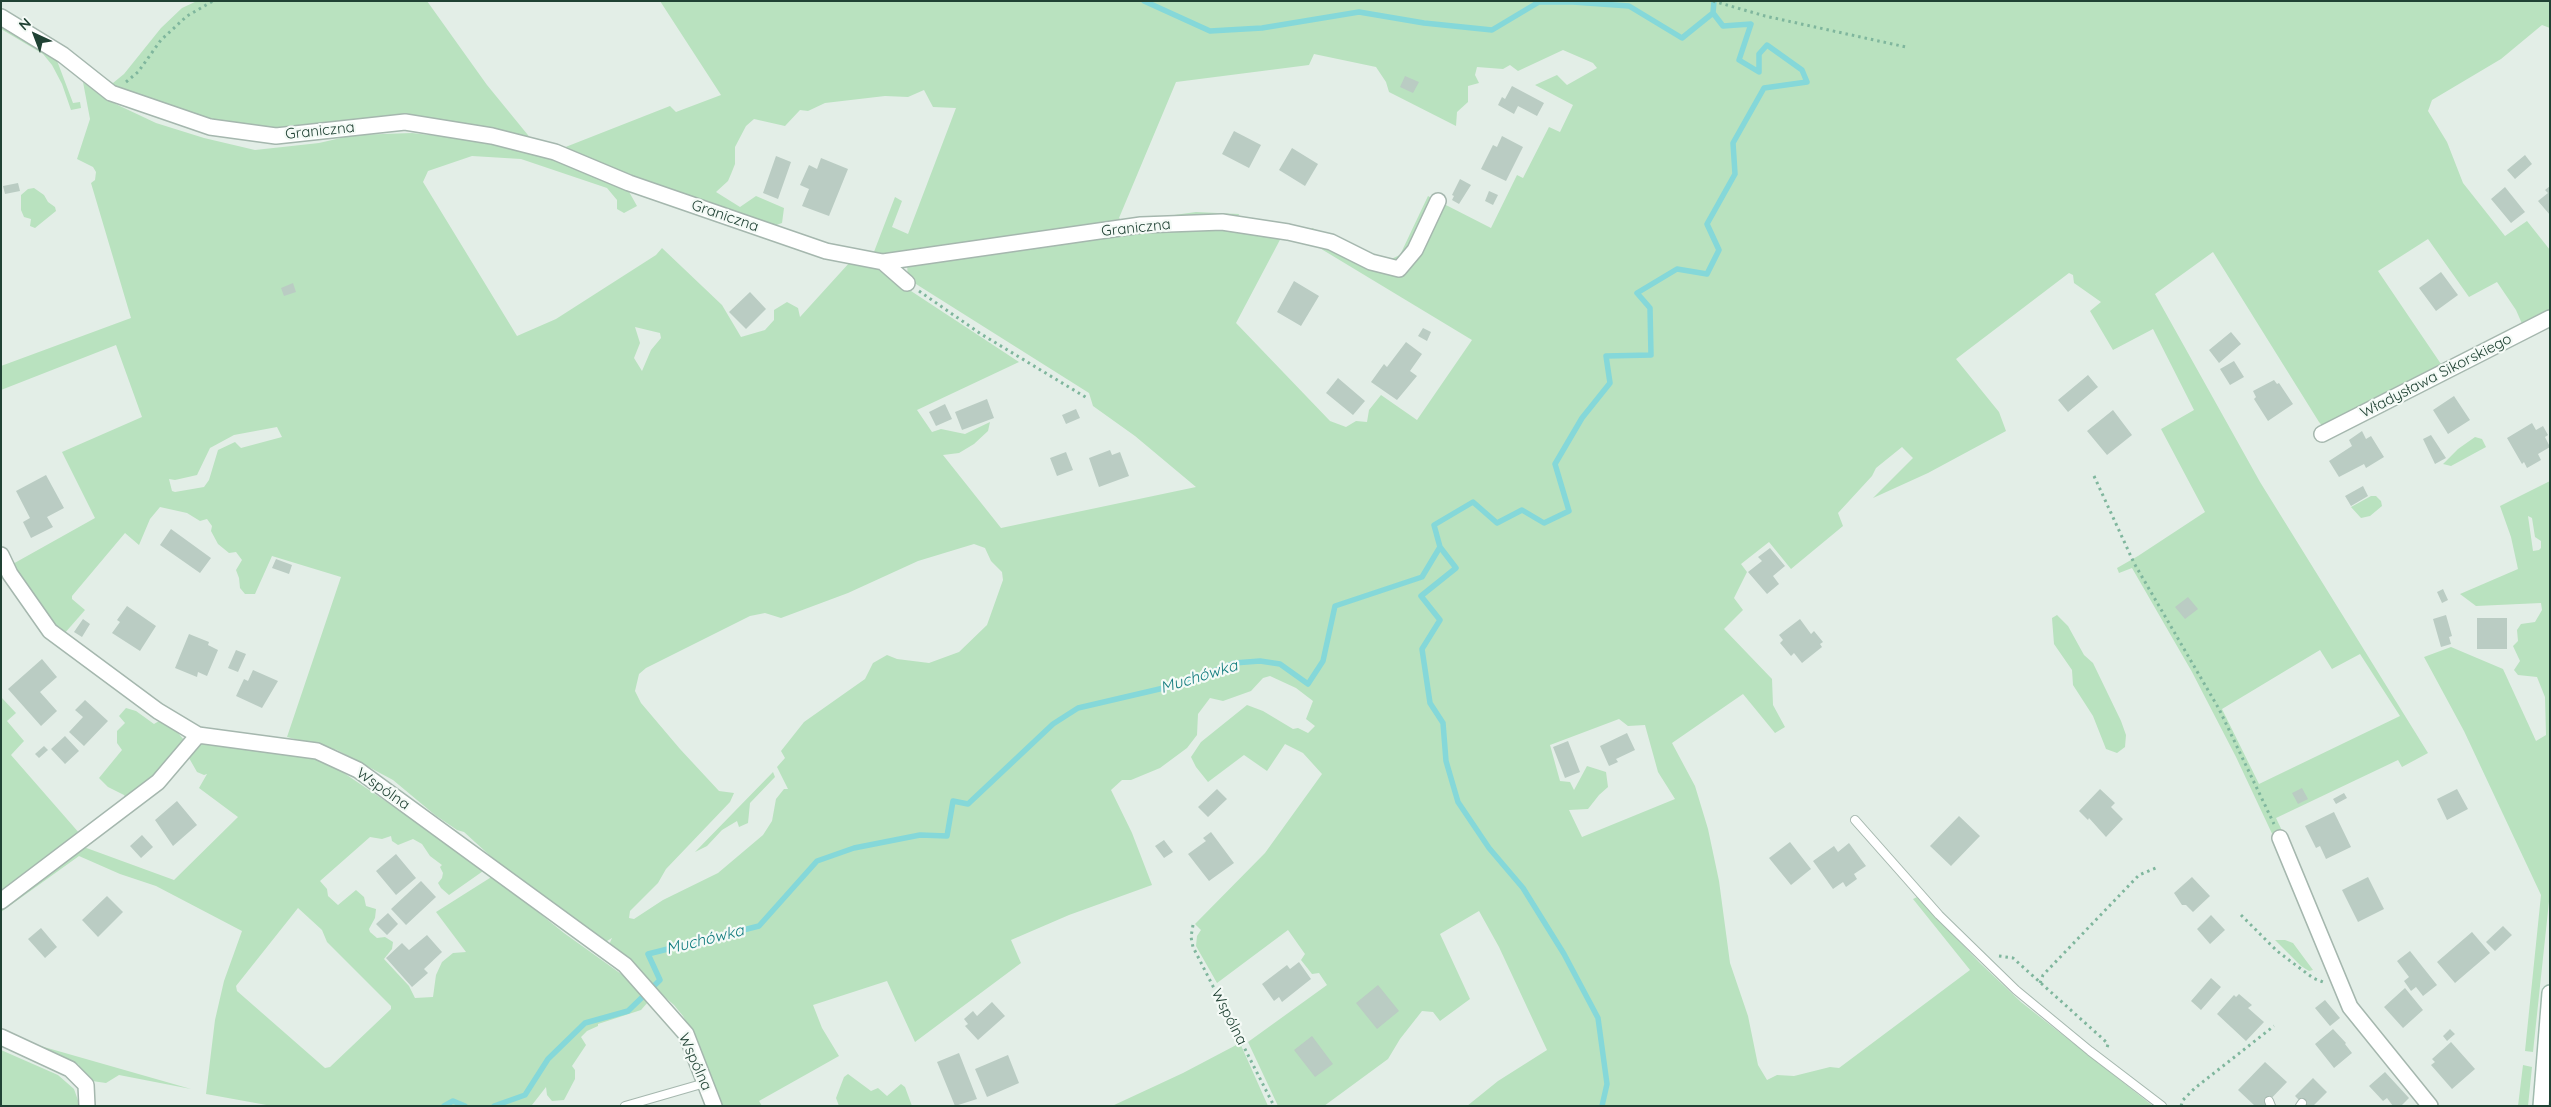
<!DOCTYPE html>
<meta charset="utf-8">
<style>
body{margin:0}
#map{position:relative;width:2551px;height:1107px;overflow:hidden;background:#e3eee7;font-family:Quicksand,sans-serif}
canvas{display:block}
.frame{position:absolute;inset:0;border:2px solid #204234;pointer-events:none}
.north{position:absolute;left:10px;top:10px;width:50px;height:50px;-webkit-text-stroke:4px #f4faf6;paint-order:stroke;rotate:317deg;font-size:14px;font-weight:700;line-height:20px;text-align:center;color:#204234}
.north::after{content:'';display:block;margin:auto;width:18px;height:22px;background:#204234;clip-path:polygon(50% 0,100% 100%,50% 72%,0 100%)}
</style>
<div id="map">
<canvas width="2551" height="1107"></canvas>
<div class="frame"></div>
<div class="north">N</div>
</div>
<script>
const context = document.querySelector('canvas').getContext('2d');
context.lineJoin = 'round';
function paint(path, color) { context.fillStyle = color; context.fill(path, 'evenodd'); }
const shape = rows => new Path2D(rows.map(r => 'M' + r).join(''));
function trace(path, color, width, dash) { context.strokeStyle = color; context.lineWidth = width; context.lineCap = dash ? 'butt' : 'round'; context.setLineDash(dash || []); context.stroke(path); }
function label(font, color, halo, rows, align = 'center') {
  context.font = font + ' Quicksand,sans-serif'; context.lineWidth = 4.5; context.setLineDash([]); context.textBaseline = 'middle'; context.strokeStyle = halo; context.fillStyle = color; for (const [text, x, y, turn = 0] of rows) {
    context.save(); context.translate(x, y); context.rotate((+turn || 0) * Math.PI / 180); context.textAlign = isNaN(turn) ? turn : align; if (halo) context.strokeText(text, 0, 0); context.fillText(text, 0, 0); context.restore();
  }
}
const green = shape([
 [197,1,427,1,487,85,532,140,563,148,670,106,676,112,721,95,660,1,2550,1,2550,28,2542,25,2501,59,2432,100,2428,111,2447,142,2463,183,2505,236,2527,221,2550,250,2550,311,2523,326,2516,310,2497,282,2469,297,2428,239,2378,271,2443,367,2325,429,2319,422,2213,252,2155,294,2260,482,2428,753,2402,767,2398,760,2276,818,2285,837,2275,840,2236,757,2192,672,2132,568,2119,573,2117,568,2138,556,2205,512,2161,429,2194,410,2153,329,2113,350,2090,311,2101,302,2074,283,2073,275,2069,273,1956,359,1999,412,2006,431,1928,473,1873,498,1913,458,1902,447,1876,468,1872,476,1838,513,1843,526,1791,569,1769,542,1741,564,1747,572,1734,598,1743,610,1724,629,1772,679,1773,705,1785,727,1775,733,1743,694,1672,743,1695,786,1708,829,1719,881,1730,963,1748,1016,1758,1065,1767,1080,1777,1075,1794,1076,1830,1067,1839,1068,1970,970,1913,899,1917,897,1980,963,2021,1002,2153,1106,1467,1106,1498,1081,1547,1050,1499,947,1479,911,1440,934,1470,999,1440,1021,1433,1012,1422,1011,1400,1039,1388,1059,1324,1106,1278,1106,1248,1042,1327,985,1319,973,1312,974,1301,960,1305,954,1288,930,1217,983,1196,946,1197,936,1201,930,1195,924,1265,853,1322,774,1303,753,1285,744,1267,771,1244,755,1208,782,1196,767,1191,757,1201,742,1247,705,1263,711,1293,729,1298,728,1308,733,1315,726,1306,719,1313,701,1296,688,1270,676,1263,678,1251,691,1223,701,1210,698,1198,714,1197,735,1187,748,1160,768,1131,780,1122,780,1111,790,1132,833,1152,885,1069,915,1011,940,1021,963,915,1042,887,981,813,1005,822,1028,839,1056,759,1101,762,1106,720,1106,697,1042,683,1016,674,1005,608,947,612,938,602,944,498,863,464,832,457,830,435,815,393,780,337,750,287,737,341,577,272,556,255,594,245,594,240,588,239,578,236,570,242,560,236,552,229,553,218,544,211,531,212,526,207,519,200,521,187,513,160,507,150,519,139,545,125,533,72,596,72,599,85,610,64,634,69,640,44,615,11,565,95,518,62,452,142,417,116,345,1,390,1,366,131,318,91,183,95,180,96,172,93,167,77,159,90,119,83,82,105,99,156,123,204,138,255,150,319,143,354,135,412,133,466,139,534,152,628,190,637,206,624,213,617,209,617,200,607,188,521,159,472,156,428,171,423,182,517,336,556,319,656,255,662,248,722,305,741,337,765,330,774,320,774,310,787,302,798,308,800,317,850,262,876,268,1019,362,917,410,932,432,941,429,965,434,990,422,988,431,974,444,959,453,943,455,1001,528,1196,487,1135,436,1093,406,1089,393,908,279,907,264,1182,227,1248,230,1282,236,1236,323,1330,421,1346,427,1356,421,1367,422,1369,410,1381,395,1417,420,1472,340,1313,244,1396,272,1440,202,1491,228,1517,175,1523,178,1549,127,1560,132,1573,105,1535,85,1557,75,1567,85,1597,68,1593,63,1563,50,1518,71,1510,65,1503,69,1477,67,1475,75,1479,83,1468,86,1468,102,1457,112,1456,126,1389,92,1386,82,1376,67,1314,54,1309,65,1176,82,1119,218,1124,222,1196,212,1239,214,1237,220,872,257,895,197,902,201,892,227,908,234,956,108,933,107,924,90,908,97,885,96,825,103,808,111,800,110,785,126,754,119,746,126,735,147,735,164,731,174,728,181,716,192,740,207,756,196,784,208,782,223,771,227,603,168,405,121,277,133,211,125,122,93,99,75,113,83,124,74,161,28,182,8],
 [635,327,660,333,661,338,651,350,642,371,634,358,640,343],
 [277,427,282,437,241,448,235,442,218,450,209,480,204,487,175,492,172,491,169,479,175,480,197,475,210,448,234,435],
 [974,544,985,548,991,561,1002,572,1003,580,987,625,959,652,929,663,897,659,887,655,873,663,865,679,804,722,781,751,785,758,777,767,788,789,784,789,776,799,772,821,763,835,718,873,663,900,634,919,629,918,630,911,658,883,666,869,730,802,734,793,719,791,680,749,641,703,635,691,639,674,646,668,750,616,765,613,781,618,848,593,918,561],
 [2320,650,2332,669,2360,654,2400,716,2259,784,2222,709],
 [1619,719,1628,726,1645,725,1658,772,1675,799,1582,837,1569,810,1588,809,1599,795,1608,787,1606,772,1587,766,1574,790,1570,782,1560,781,1550,745],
 [1,25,56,58,73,103,80,102,81,108,71,110,62,84,52,65,43,54,1,29],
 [34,188,44,195,48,202,55,207,56,211,35,228,30,226,31,219,24,217,21,210,21,195,28,189],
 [1428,196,1435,200,1413,244,1395,264,1308,234,1312,228,1389,260,1400,255],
 [2475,437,2482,439,2486,447,2451,466,2443,464,2458,449],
 [2550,481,2550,892,2533,1052,2525,1051,2541,895,2464,731,2424,657,2451,647,2503,669,2536,741,2546,735,2545,697,2537,677,2518,675,2514,670,2520,661,2513,646,2518,641,2517,630,2521,624,2535,622,2542,610,2541,603,2476,606,2460,594,2518,569,2511,537,2500,506],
 [2528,516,2532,518,2535,537,2541,541,2541,548,2539,550,2533,551],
 [2371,496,2376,496,2381,501,2382,506,2370,516,2361,518,2351,507],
 [2057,615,2068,626,2084,655,2093,663,2121,721,2126,735,2125,747,2117,753,2106,749,2093,716,2073,685,2072,670,2054,644,2052,618],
 [1,697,16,713,7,721,24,741,11,755,80,834,1,896],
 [126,708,136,711,154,724,159,721,174,728,184,740,166,764,126,798,124,795,108,787,99,778,122,750,117,743,117,731,125,723,119,716],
 [210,740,306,754,335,767,486,869,449,895,441,888,438,883,442,878,443,873,440,867,442,865,430,856,422,844,413,839,398,845,392,841,391,836,382,839,370,837,320,881,327,889,328,896,338,905,356,890,364,897,366,906,376,909,375,918,369,929,370,932,377,938,385,937,393,942,392,949,384,959,409,986,415,998,433,997,436,975,442,962,453,953,466,952,436,912,493,876,564,933,624,976,647,998,648,1002,641,1010,598,1024,598,1026,587,1031,581,1037,586,1045,572,1066,575,1070,575,1079,564,1100,552,1101,547,1095,546,1087,532,1105,518,1106,272,1106,206,1094,215,1020,224,981,242,931,156,886,120,874,79,856,1,912,1,907,81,846,174,880,238,817,199,788,207,774,204,775,197,772,189,758,201,744],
 [298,908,322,930,327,942,391,1006,391,1009,330,1067,325,1068,237,991,236,986],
 [773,772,775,777,750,803,748,823,739,827,737,821,722,830,707,846,695,852],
 [2275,940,2285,940,2293,943,2313,970,2309,971,2301,966],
 [30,1043,191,1089,119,1075,106,1083,92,1081,84,1078,78,1070,79,1065],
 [1240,1043,1268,1106,1112,1106,1183,1073],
 [1,1050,58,1075,74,1089,80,1106,1,1106],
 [2523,1065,2532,1067,2528,1106,2518,1106],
 [848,1074,871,1091,878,1088,887,1096,901,1084,905,1087,912,1106,839,1106,836,1098,844,1077]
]);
const stream = shape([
 [1144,1,1210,31,1262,28,1359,12,1424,23,1492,30,1539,2,1573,2,1629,6,1682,38,1713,13],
 [1440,547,1456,568,1421,596,1440,620,1422,649,1430,703,1443,723,1446,761,1458,802,1489,848,1523,888,1564,954,1598,1018,1607,1084,1602,1106],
 [444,1106,453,1101,465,1106],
 [494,1106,525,1095,548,1059,585,1023,628,1011,660,980,648,954,759,926,817,861,854,848,920,835,947,836,953,801,968,804,1053,724,1078,708,1181,684,1234,663,1260,661,1280,664,1308,684,1323,661,1335,606,1422,577,1440,547,1434,525,1473,502,1497,523,1522,510,1544,523,1569,511,1555,464,1582,418,1610,383,1606,356,1651,355,1650,308,1637,293,1677,269,1707,274,1719,250,1707,224,1735,174,1733,143,1764,88,1807,82,1802,70,1767,45,1759,54,1759,72,1739,60,1751,24,1723,26,1713,13,1714,1]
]);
const building = shape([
 [1405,76,1419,82,1413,93,1400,87],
 [1512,86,1544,103,1537,116,1518,106,1514,114,1498,105,1502,97,1505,99],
 [1234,131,1261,145,1249,168,1222,154],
 [1502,136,1523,147,1506,181,1481,169,1493,145,1497,147],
 [1292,148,1318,164,1305,186,1279,170],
 [2525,155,2532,164,2515,179,2507,170],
 [776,156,791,162,778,199,763,193],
 [821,158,848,169,829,216,802,206,809,189,800,185,809,165,817,169],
 [1460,179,1471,185,1459,204,1452,200,1454,196,1452,195],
 [18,183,20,191,5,194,3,186],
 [2550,186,2550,215,2538,201,2548,193,2545,190],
 [2505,187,2525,212,2511,223,2491,199],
 [1489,191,1498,195,1493,205,1485,201],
 [2441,272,2458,295,2436,311,2419,288],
 [1294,281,1319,296,1301,326,1277,312],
 [293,283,296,292,284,296,281,288],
 [750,292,766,309,746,329,729,312],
 [1423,328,1431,332,1427,341,1418,336],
 [2231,332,2241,344,2219,363,2209,350],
 [1406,342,1422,354,1410,371,1417,376,1397,400,1371,382,1384,364,1387,367],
 [2234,361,2244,377,2230,385,2220,369],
 [2088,375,2098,387,2068,412,2058,400],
 [1338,378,1365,401,1353,415,1326,393],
 [2274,380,2277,384,2279,383,2293,404,2268,421,2254,399,2256,397,2253,391],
 [2454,396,2470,420,2448,434,2433,410],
 [987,399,994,418,962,430,955,412],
 [945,404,952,419,936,426,929,412],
 [1076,409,1080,418,1066,424,1062,415],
 [2113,410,2132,435,2107,455,2087,431],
 [2532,423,2536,430,2543,426,2548,435,2545,437,2550,447,2538,454,2541,460,2527,468,2524,462,2522,464,2507,438],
 [2362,431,2366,439,2371,436,2384,457,2366,468,2364,464,2339,477,2329,461,2352,446,2349,440],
 [2431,435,2446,458,2435,464,2423,439],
 [1110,450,1112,455,1120,452,1129,476,1099,487,1089,458],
 [1066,452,1073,470,1057,476,1050,458],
 [46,475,64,508,47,517,53,527,31,538,23,522,30,518,16,491],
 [2363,486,2368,496,2351,506,2345,496],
 [171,529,211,558,200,573,160,545],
 [1770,548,1785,566,1773,576,1779,584,1767,594,1748,572,1762,561,1758,557],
 [276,559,292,565,289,574,272,568],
 [2443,589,2448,600,2442,603,2437,592],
 [2188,597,2198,609,2185,619,2175,607],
 [127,606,156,626,140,651,112,633,120,622,117,620],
 [2446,615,2452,636,2449,637,2451,644,2441,647,2433,619],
 [2477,618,2507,618,2507,649,2477,649],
 [83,619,90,624,82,637,74,632],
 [1800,619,1811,634,1814,631,1823,642,1820,644,1822,647,1802,663,1794,653,1791,656,1780,643,1783,640,1779,635],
 [189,634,209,642,208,645,218,650,207,676,198,672,197,677,175,668],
 [236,650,246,654,238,672,228,668],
 [42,659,57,677,40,692,57,711,41,726,8,689],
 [253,670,278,681,262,708,236,696,244,679,248,681],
 [85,700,108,721,84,746,69,732,83,717,75,710],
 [1627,733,1635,750,1616,759,1618,762,1609,766,1600,746],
 [65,736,79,751,65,764,51,749],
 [1568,741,1580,772,1565,778,1553,747],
 [44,746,48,750,39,758,35,754],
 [2302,788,2308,799,2298,804,2292,793],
 [1217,789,1227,799,1208,817,1198,807],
 [2100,789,2115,803,2111,807,2123,819,2106,837,2089,818,2088,820,2079,811],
 [2457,789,2468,809,2447,820,2437,799],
 [2344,793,2347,798,2336,804,2333,799],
 [177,801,197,825,173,846,155,820],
 [2334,812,2351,847,2326,859,2320,846,2316,848,2305,826],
 [1959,816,1980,836,1951,866,1930,846],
 [1211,832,1234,863,1209,881,1188,854,1206,841,1203,838],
 [142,835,153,847,141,858,130,846],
 [1164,840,1173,852,1164,858,1155,846],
 [1790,842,1811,869,1791,885,1769,858],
 [1849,843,1866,866,1854,874,1857,879,1846,887,1843,882,1833,889,1813,861,1834,846,1838,852],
 [396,854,416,878,396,895,376,871],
 [2192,877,2210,896,2193,912,2186,905,2182,905,2174,893],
 [2368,877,2384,909,2358,922,2342,890],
 [421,881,436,897,406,925,391,909],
 [107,896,123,912,98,937,82,920],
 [388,913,398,924,387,935,376,924],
 [2211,915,2225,930,2210,944,2197,929],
 [2503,926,2512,935,2495,951,2486,942],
 [41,928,57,947,45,958,28,939],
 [2472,932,2490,953,2455,983,2437,962],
 [427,935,442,952,424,969,428,973,412,987,386,958,402,943,409,950],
 [2410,951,2437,985,2423,996,2416,987,2411,991,2404,981,2409,977,2397,961],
 [1299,962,1311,979,1282,1002,1279,997,1274,1001,1262,984,1287,965,1290,969],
 [2211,978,2221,987,2201,1010,2191,1001],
 [1378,985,1399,1011,1377,1029,1356,1003],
 [2405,988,2423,1010,2403,1028,2384,1007],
 [2239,994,2252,1005,2248,1008,2264,1022,2246,1041,2217,1014,2234,995,2236,997],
 [2325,1000,2340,1018,2330,1026,2315,1008],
 [992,1002,1005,1016,978,1040,965,1026,968,1024,964,1019,973,1011,977,1016],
 [2333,1029,2346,1043,2345,1044,2352,1053,2334,1068,2315,1044],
 [2450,1029,2455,1034,2447,1041,2443,1036],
 [1312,1036,1333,1064,1315,1077,1294,1050],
 [2451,1042,2475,1069,2452,1089,2431,1065,2435,1062,2432,1059],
 [959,1053,977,1099,955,1106,937,1062],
 [1008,1055,1019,1083,987,1097,975,1069],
 [2265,1062,2287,1082,2264,1106,2255,1106,2238,1090],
 [2385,1072,2409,1098,2401,1106,2393,1106,2387,1098,2383,1101,2369,1086],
 [2313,1078,2327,1092,2313,1106,2305,1106,2295,1096]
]);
const path = shape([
 [1713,1,1765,16,1906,47],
 [126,82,138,72,161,40,187,16,213,1],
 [919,291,981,334,1087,398],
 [2094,476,2134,563,2219,709,2274,824],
 [2241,915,2277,951,2313,978,2323,982],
 [1193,925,1191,937,1193,947,1274,1106],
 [1999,956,2013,958,2103,1039,2108,1044,2107,1048],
 [2040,983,2043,975,2139,875,2158,867],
 [2181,1106,2183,1100,2195,1088,2274,1026]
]);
const lane = shape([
 [1855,820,1939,915,2016,990,2090,1051,2162,1106],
 [2269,1101,2271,1106],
 [625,1106,705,1083],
 [2300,1106,2302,1103]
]);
const street = shape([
 [1,17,63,55,111,93,210,127,276,136,405,122,492,136,555,152,629,183,826,251,883,262,1141,225,1222,222,1288,232,1331,242,1371,262,1399,269,1415,250,1438,201],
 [883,262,907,283],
 [2322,434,2550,318],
 [1,555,10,574,50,631,158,711,198,735,317,751,358,770,625,965,686,1034,714,1106],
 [2280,838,2350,1007,2430,1106],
 [1,901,158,782,198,735],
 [1,1037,70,1069,86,1085,87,1106]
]);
const secondary = shape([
 [2541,1106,2550,993]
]);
const streetNames = [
 ["Graniczna",320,131,-6],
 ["Graniczna",725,216,19],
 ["Graniczna",1136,228,-6],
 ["Władysława Sikorskiego",2436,376,-27],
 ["Wspólna",383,789,35],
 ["Wspólna",1229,1017,63],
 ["Wspólna",695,1062,66]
];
const waterNames = [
 ["Muchówka",1199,677,-17],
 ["Muchówka",705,940,-14]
];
paint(green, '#b9e2bf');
trace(stream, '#85d8d9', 5.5);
paint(building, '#baccc3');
trace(lane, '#a5b7ae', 10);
trace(street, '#a5b7ae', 18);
trace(secondary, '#a0bbae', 18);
trace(path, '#7fb69d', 3, [2.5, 4]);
trace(lane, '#fff', 8);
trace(street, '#fff', 15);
trace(secondary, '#fff', 15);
label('15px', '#204234', '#f4faf6', streetNames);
label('italic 16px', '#137c7f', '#f4faf6', waterNames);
</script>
